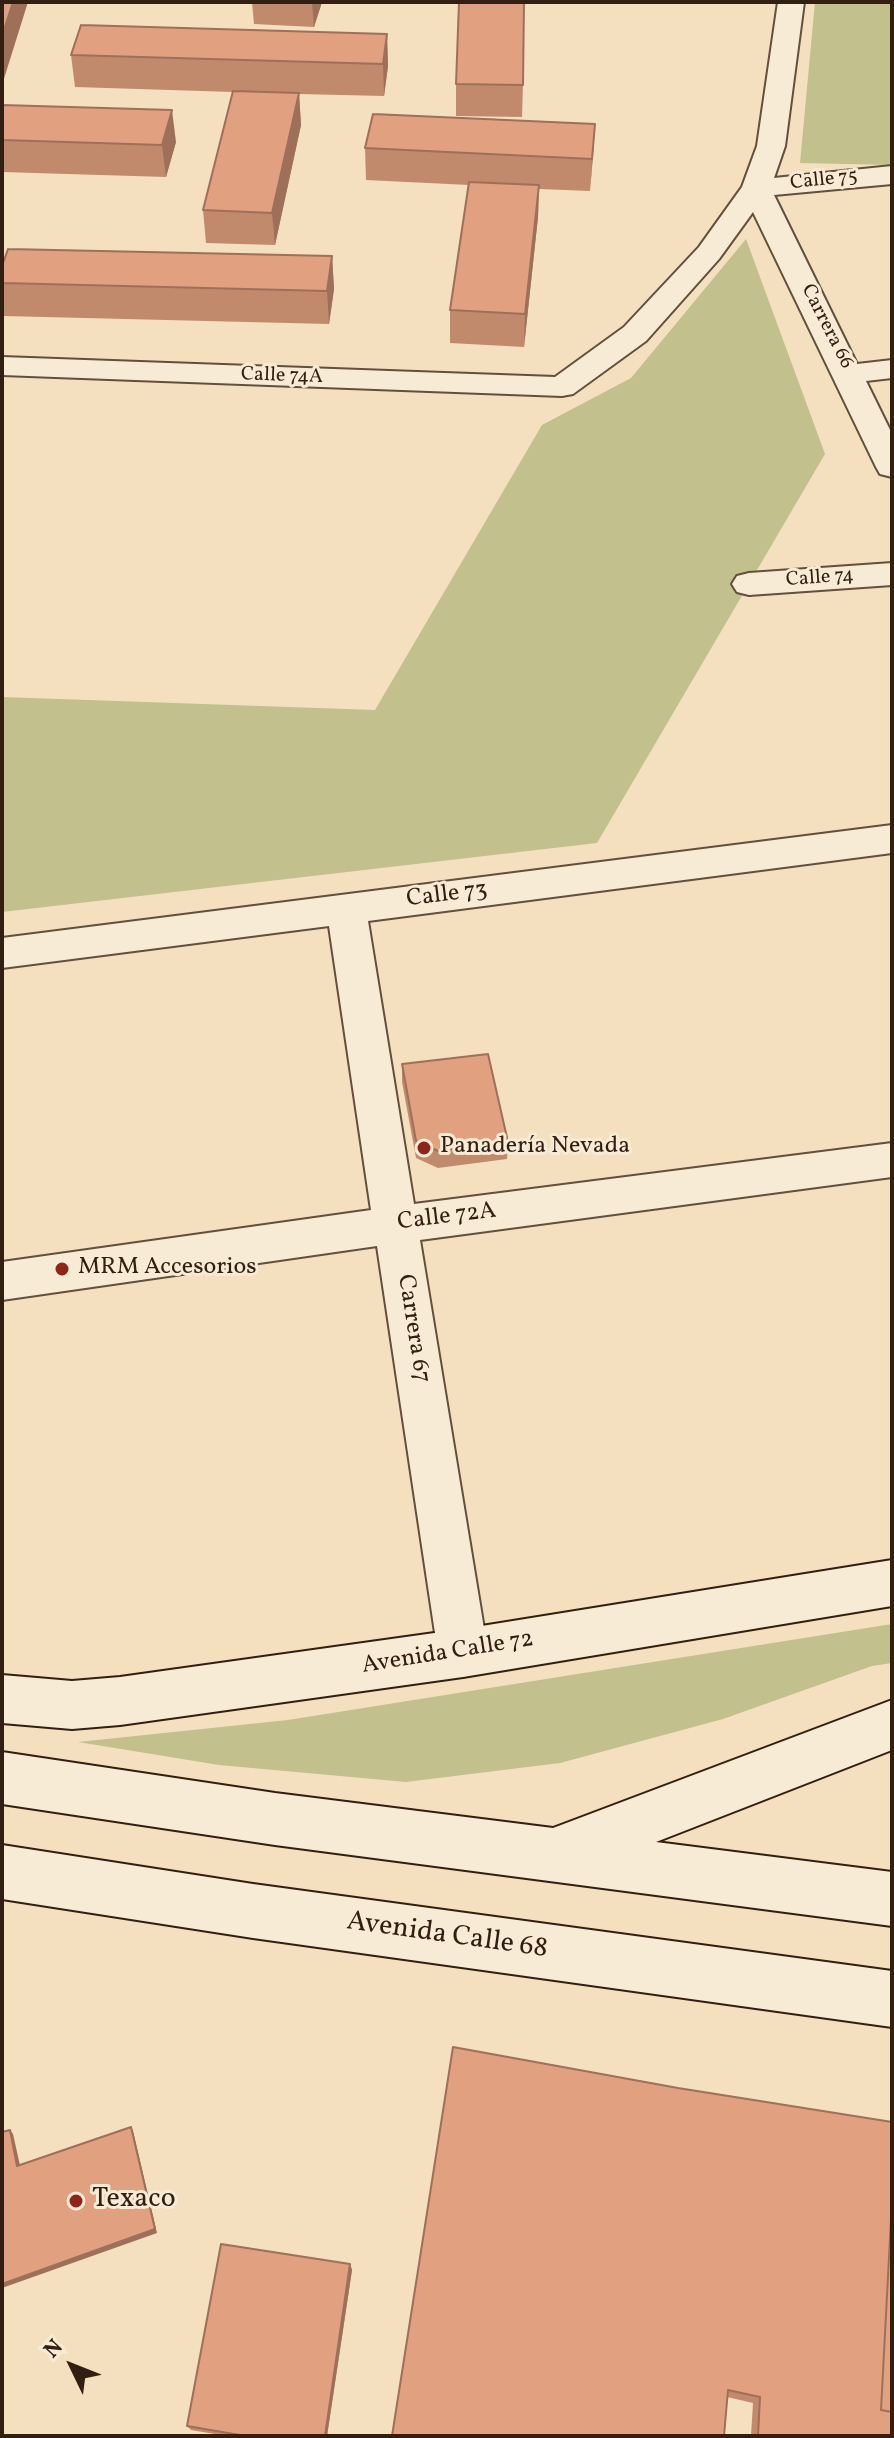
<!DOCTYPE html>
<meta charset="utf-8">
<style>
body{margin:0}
#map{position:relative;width:894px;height:2438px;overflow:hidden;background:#f4e0be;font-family:Vollkorn,serif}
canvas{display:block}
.frame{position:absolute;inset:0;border:4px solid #321f11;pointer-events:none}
.north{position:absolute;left:32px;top:2326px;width:80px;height:80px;-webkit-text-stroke:6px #f8ebd5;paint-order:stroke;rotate:313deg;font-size:22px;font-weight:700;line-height:32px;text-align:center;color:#321f11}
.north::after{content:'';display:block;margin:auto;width:28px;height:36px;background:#321f11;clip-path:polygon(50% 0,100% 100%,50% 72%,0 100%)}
</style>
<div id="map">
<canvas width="894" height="2438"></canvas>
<div class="frame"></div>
<div class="north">N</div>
</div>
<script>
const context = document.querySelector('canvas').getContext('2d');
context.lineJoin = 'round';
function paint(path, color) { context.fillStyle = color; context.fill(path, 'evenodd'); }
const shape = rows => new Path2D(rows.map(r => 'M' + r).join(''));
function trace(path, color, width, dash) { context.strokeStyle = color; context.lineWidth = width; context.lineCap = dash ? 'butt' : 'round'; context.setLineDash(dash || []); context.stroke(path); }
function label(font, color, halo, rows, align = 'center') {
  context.font = font + ' Vollkorn,serif'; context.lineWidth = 6; context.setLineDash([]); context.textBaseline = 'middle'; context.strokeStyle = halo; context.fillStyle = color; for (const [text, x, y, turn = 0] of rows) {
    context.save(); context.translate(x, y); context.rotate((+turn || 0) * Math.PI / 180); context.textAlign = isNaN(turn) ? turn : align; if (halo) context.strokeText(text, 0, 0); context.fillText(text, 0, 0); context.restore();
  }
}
const green = shape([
 [815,2,892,2,892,165,800,163],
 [746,239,825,454,597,843,2,912,2,697,375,710,542,425,631,378],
 [892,1624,892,1663,872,1666,723,1719,560,1763,406,1782,219,1765,78,1742,288,1720]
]);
const street = shape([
 [778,2,804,2,785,146,774,178,892,166,892,184,774,195,857,364,892,360,892,378,866,381,892,434,892,477,880,474,876,467,753,212,719,259,646,341,573,394,562,396,2,375,2,357,555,377,624,327,699,247,742,187,757,146,778,2],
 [892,563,892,585,749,595,737,592,732,584,737,576,749,573,892,563],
 [892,825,892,853,368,921,414,1204,892,1143,892,1177,420,1240,488,1653,481,1670,463,1677,445,1670,438,1653,377,1246,2,1300,2,1262,371,1210,329,926,2,968,2,938,892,825]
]);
const secondary = shape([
 [892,1560,892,1606,463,1677,120,1725,72,1729,2,1723,2,1675,72,1681,120,1677,463,1629,892,1560],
 [892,1700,892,1750,656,1842,892,1872,892,1926,275,1845,2,1804,2,1752,275,1793,553,1828,892,1700],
 [2,1845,253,1884,892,1971,892,2027,253,1938,2,1899,2,1845]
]);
const wall = shape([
 [252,2,322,2,314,27,254,24],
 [387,34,388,66,384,96,299,94,301,125,275,245,206,243,203,210,233,92,75,87,71,55],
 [456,84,523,85,522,117,456,116],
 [2,105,176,142,166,177,2,172],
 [595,124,590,191,539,189,538,217,524,347,450,343,450,310,469,185,366,180,365,148],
 [332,256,334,289,329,324,3,316,2,312,2,266],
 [402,1064,508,1142,507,1159,438,1168,416,1158,402,1082],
 [453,2047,892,2436,751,2436,753,2403,727,2397],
 [350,2264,352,2270,327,2436,227,2436,191,2430,187,2426]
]);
const shadedWall = shape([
 [13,2,28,2,2,85,2,36],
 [312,2,322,2,314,27],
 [387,34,388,66,384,96,383,64],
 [299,93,301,125,275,245,272,213],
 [172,110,176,142,166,177,162,145],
 [595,124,593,156,590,191,592,159],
 [539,185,538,217,524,347,525,314],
 [332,256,334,289,329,324,327,291],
 [131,2127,133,2131,157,2233,2,2288,2,2284],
 [10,2130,13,2134,21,2170,17,2166],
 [350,2264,352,2270,327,2436,325,2436]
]);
const building = shape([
 [2,2,13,2,2,36,2,2],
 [459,2,524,2,523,85,456,84,459,2],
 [81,25,387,34,383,64,71,55,81,25],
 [233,91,299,93,272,213,203,210,233,91],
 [2,105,172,110,162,145,2,140,2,105],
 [373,114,595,124,592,159,365,148,373,114],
 [469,182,539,185,525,314,450,310,469,182],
 [8,249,332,256,327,291,2,283,2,266,8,249],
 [488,1054,508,1142,438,1151,416,1141,402,1064,488,1054],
 [453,2047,678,2088,892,2122,892,2200,881,2410,892,2412,892,2436,758,2436,760,2397,728,2390,724,2436,392,2436,453,2047],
 [131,2127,155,2229,2,2284,2,2132,10,2130,17,2166,131,2127],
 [892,2200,892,2412,881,2410,892,2200],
 [221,2244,350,2264,325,2436,246,2436,187,2426,221,2244]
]);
const markers = [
 [424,1148,8,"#8f2418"],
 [62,1269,8,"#8f2418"],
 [76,2201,8,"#8f2418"]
];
const farStreetnames = [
 ["Calle 75",824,181,-6],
 ["Carrera 66",826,327,63],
 ["Calle 74A",282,377,2],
 ["Calle 74",820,579,-4]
];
const streetNames = [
 ["Calle 73",447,896,-7],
 ["Calle 72A",447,1218,-7],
 ["Carrera 67",412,1329,81],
 ["Avenida Calle 72",448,1654,-9]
];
const poiNames = [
 ["Panadería Nevada",440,1148],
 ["MRM Accesorios",78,1269]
];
const nearStreetnames = [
 ["Avenida Calle 68",447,1937,8]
];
const nearPoinames = [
 ["Texaco",92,2201]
];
paint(green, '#c2c08c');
trace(street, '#624f3c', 4);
trace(secondary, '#321f11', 4);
paint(street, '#f8ebd5');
paint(secondary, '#f8ebd5');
paint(wall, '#c28a6d');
paint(shadedWall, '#9e7059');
paint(building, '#e1a07f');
trace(building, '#9e7059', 2);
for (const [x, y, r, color] of markers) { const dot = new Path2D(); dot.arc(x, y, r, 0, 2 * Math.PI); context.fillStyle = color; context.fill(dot); trace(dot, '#f8ebd5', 3); }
label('20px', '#321f11', '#f8ebd5', farStreetnames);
label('24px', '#321f11', '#f8ebd5', streetNames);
label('24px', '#321f11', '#f8ebd5', poiNames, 'left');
label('28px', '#321f11', '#f8ebd5', nearStreetnames);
label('28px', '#321f11', '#f8ebd5', nearPoinames, 'left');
</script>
